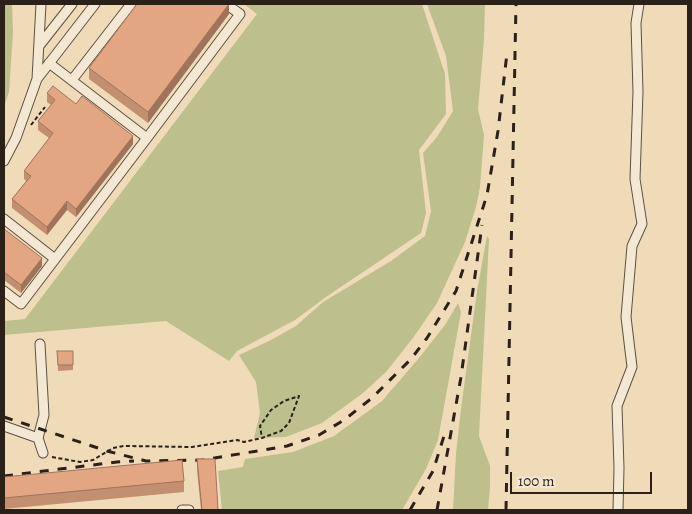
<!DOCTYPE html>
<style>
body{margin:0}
#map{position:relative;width:692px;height:514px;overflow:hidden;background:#f0dbb9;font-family:Alegreya,serif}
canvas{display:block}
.frame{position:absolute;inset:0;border:5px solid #2b2119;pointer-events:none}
.scale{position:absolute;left:510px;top:472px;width:142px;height:22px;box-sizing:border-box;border:2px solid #2b2119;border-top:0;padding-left:6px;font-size:15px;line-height:18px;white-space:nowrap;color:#2b2119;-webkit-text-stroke:4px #f5e8d2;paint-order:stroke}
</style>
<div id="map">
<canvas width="692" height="514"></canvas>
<div class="frame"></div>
<div class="scale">100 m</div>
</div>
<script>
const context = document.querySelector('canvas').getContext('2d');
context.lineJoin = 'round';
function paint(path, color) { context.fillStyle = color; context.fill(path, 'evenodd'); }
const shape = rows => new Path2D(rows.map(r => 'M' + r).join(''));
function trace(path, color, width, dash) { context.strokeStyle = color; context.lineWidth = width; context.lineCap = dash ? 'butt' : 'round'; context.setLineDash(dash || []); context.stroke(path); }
const green = shape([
 [4,4,12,4,13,33,9,92,4,107],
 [244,4,422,4,445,74,446,114,419,150,426,213,421,233,326,297,295,320,237,351,229,361,166,321,4,335,4,321,25,319,257,14],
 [427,4,485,4,484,40,478,109,484,135,480,187,476,207,465,242,437,303,413,338,386,372,363,393,322,423,286,437,254,438,260,413,256,382,239,355,269,341,296,326,323,302,391,261,425,236,431,211,423,153,437,137,453,111,446,56],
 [487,236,489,239,479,436,490,466,490,487,488,510,453,510,456,453,461,409,477,291],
 [458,303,461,312,438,440,426,469,402,510,222,510,218,471,243,467,245,459,293,452,334,436,382,401,419,358,445,325]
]);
const path = shape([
 [31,125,45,107],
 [52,457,80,462,93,460,113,448,124,446,192,447,237,440,244,442,262,438,281,431,289,423,299,396,284,401,271,410,260,426,262,438]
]);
const minor = shape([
 [39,46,72,4],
 [37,79,95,4],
 [72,80,131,4],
 [147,138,240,14,226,4],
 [4,161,16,138,37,79,41,4],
 [4,219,55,259],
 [4,291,21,304,147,138,49,63],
 [4,426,38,438,44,415,40,344],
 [38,438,43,453],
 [182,510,189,510],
 [618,510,619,468,617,406,632,367,626,317,632,246,642,224,635,179,638,92,636,23,639,4]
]);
const rail = shape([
 [4,417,107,451,146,461,203,460,287,446,319,435,344,420,372,398,411,359,427,338,456,291,487,195,498,131,507,53],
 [4,476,117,462,134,461],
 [410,510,433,471,444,436],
 [437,510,461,377,482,225],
 [506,510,516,4]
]);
const wall = shape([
 [229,4,229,14,148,123,89,79,89,68],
 [47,93,76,104,133,144,76,217,67,210,47,235,12,208,12,199,26,181,24,179,24,171,49,138,38,130,38,121,51,105,47,102],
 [4,229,42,266,21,293,4,280],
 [57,351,73,351,73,370,58,371],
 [197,459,218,510,201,510,197,470],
 [4,477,184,481,184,492,4,509]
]);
const shadedWall = shape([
 [229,4,229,14,148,123,148,112],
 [133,136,133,144,76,217,76,209],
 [67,201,67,210,47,235,47,227],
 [42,258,42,266,21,293,21,285]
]);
const building = shape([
 [137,4,229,4,148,112,89,68,137,4],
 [53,86,76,104,82,96,133,136,76,209,67,201,47,227,12,199,31,176,24,171,53,133,38,121,55,100,47,93,53,86],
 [4,229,42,258,21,285,4,272,4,229],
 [57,351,73,351,73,365,58,365,57,351],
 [197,459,215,459,218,510,202,510,197,459],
 [182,460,184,481,4,498,4,477,182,460]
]);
paint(green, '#bdbf8d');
trace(minor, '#5c5041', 11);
trace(path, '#2b2119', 2, [4, 2.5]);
trace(minor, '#f5e8d2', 9);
trace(rail, '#2b2119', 3, [9, 9]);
paint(wall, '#c38f71');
paint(shadedWall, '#9f745c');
paint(building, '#e3a683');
trace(building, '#9f745c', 1);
</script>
